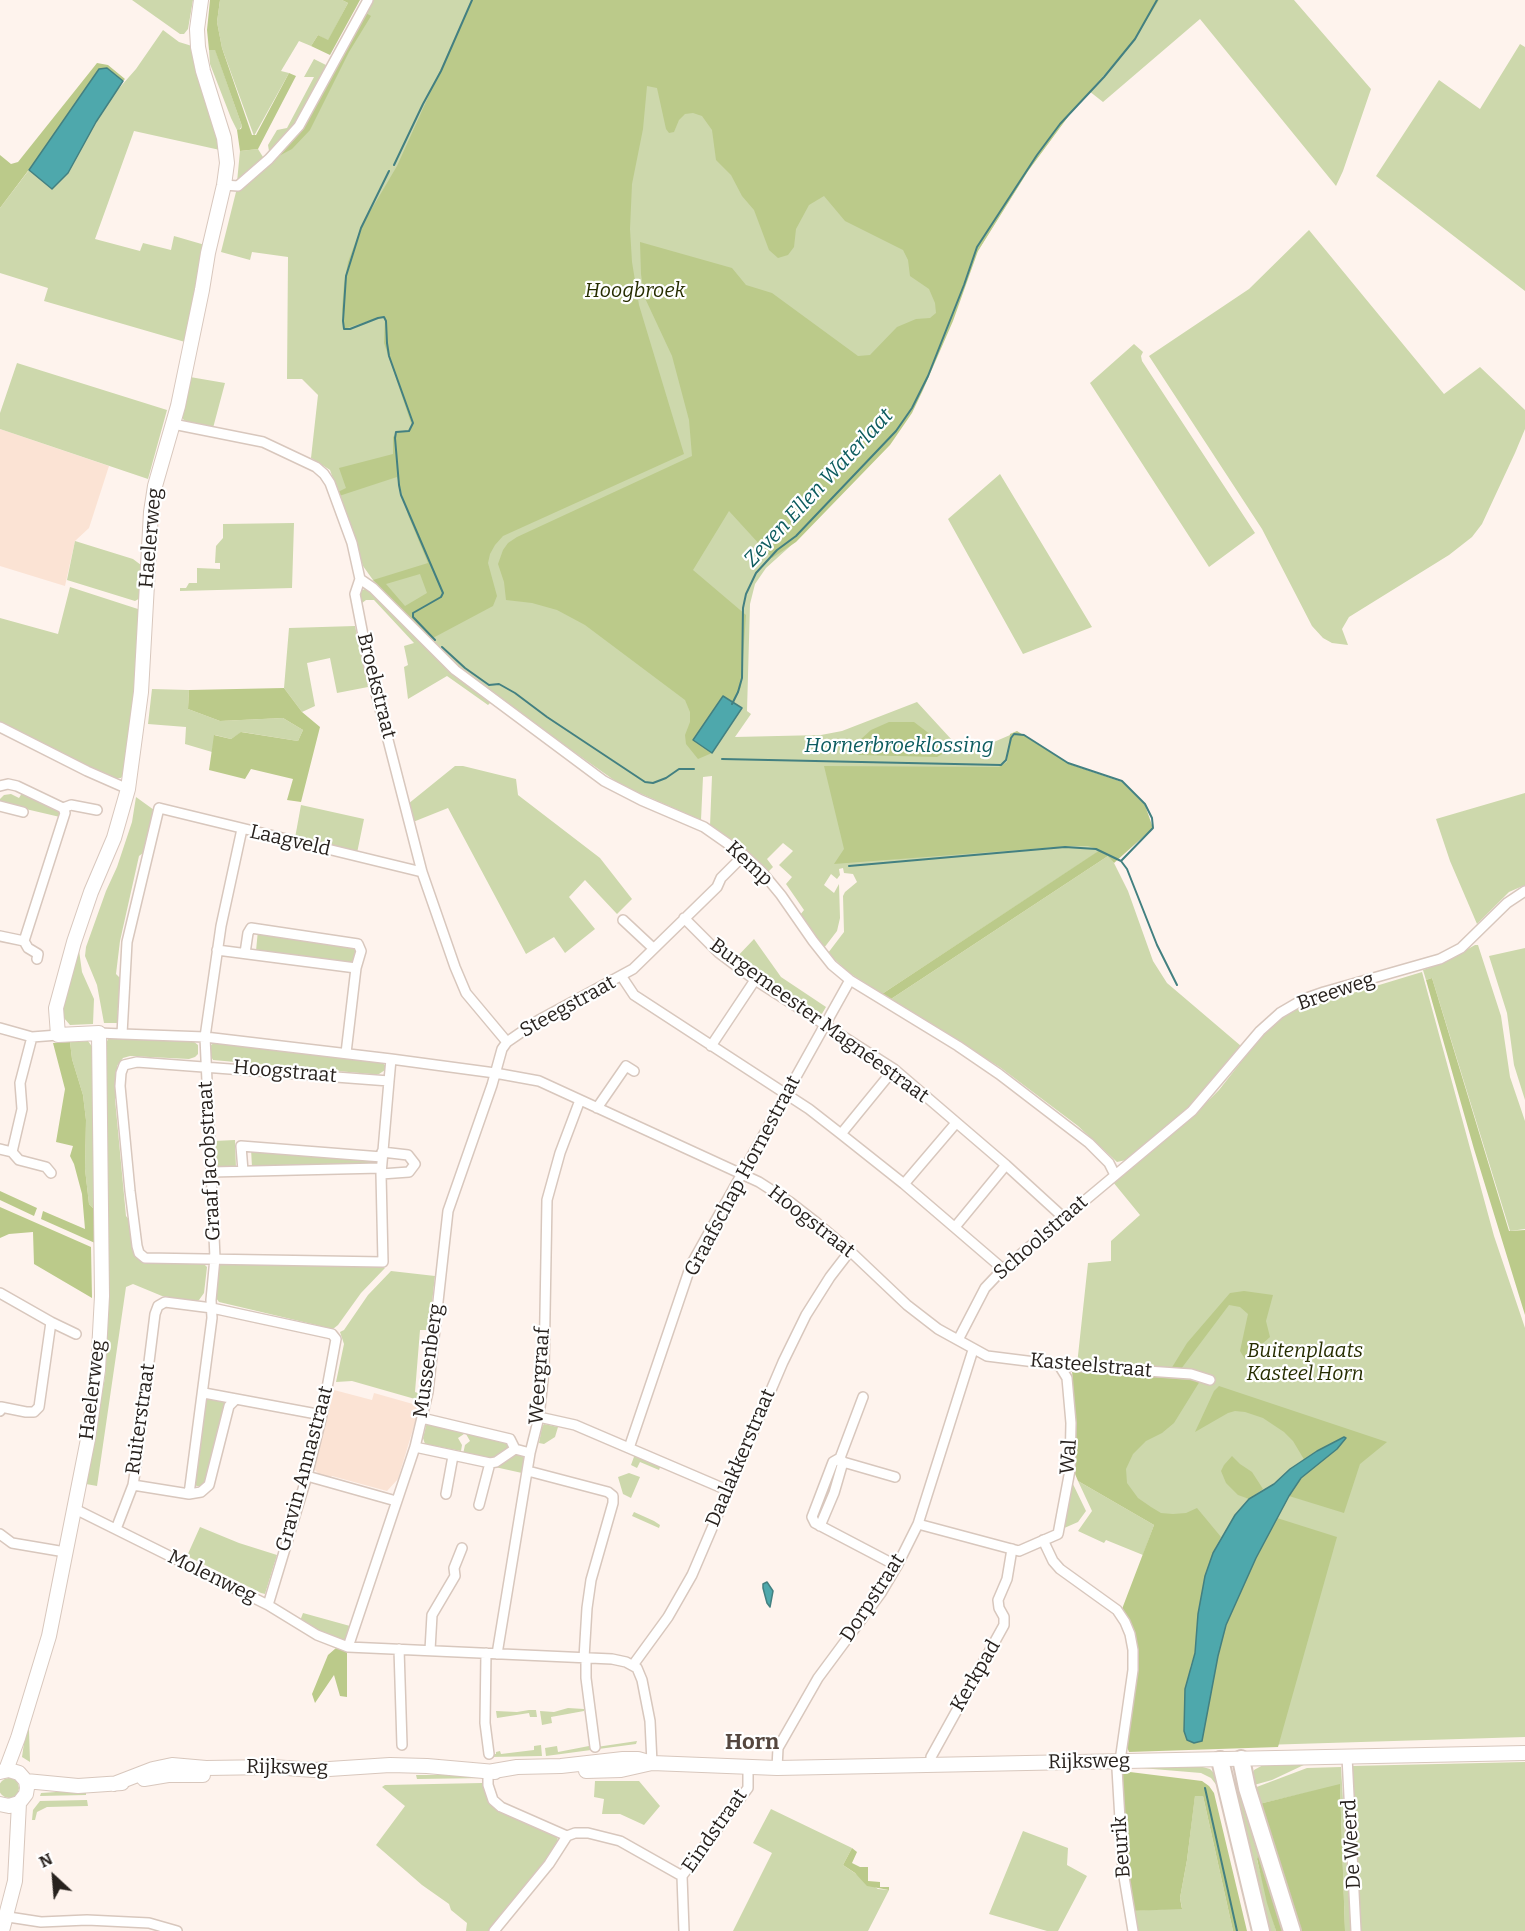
<!DOCTYPE html>
<meta charset="utf-8">
<style>
body{margin:0}
#map{position:relative;width:1525px;height:1931px;overflow:hidden;background:#fef3ed;font-family:Bitter,serif}
canvas{display:block}
.north{position:absolute;left:24px;top:1847px;width:60px;height:60px;-webkit-text-stroke:4px #fff;paint-order:stroke;rotate:334deg;font-size:16px;font-weight:700;line-height:24px;text-align:center;color:#28221e}
.north::after{content:'';display:block;margin:auto;width:21px;height:27px;background:#28221e;clip-path:polygon(50% 0,100% 100%,50% 72%,0 100%)}
</style>
<div id="map">
<canvas width="1525" height="1931"></canvas>
<div class="north">N</div>
</div>
<script>
const context = document.querySelector('canvas').getContext('2d');
context.lineJoin = 'round';
function paint(path, color) { context.fillStyle = color; context.fill(path, 'evenodd'); }
const shape = rows => new Path2D(rows.map(r => 'M' + r).join(''));
function trace(path, color, width, dash) { context.strokeStyle = color; context.lineWidth = width; context.lineCap = dash ? 'butt' : 'round'; context.setLineDash(dash || []); context.stroke(path); }
function label(font, color, halo, rows, align = 'center') {
  context.font = font + ' Bitter,serif'; context.lineWidth = 4.5; context.setLineDash([]); context.textBaseline = 'middle'; context.strokeStyle = halo; context.fillStyle = color; for (const [text, x, y, turn = 0] of rows) {
    context.save(); context.translate(x, y); context.rotate((+turn || 0) * Math.PI / 180); context.textAlign = isNaN(turn) ? turn : align; if (halo) context.strokeText(text, 0, 0); context.fillText(text, 0, 0); context.restore();
  }
}
const built = shape([
 [0,429,109,466,89,528,75,541,65,586,0,566],
 [334,1390,372,1400,374,1393,420,1406,398,1479,387,1491,332,1476,331,1477,319,1474,314,1469]
]);
const green = shape([
 [132,0,193,0,188,29,184,34,180,34],
 [220,0,342,0,348,3,328,41,318,35,311,46,299,41,281,71,289,73,254,136,222,48,217,22],
 [371,0,1294,0,1371,89,1343,171,1336,186,1200,19,1103,102,1089,91,1070,114,1028,171,796,541,766,568,755,584,750,604,747,711,751,714,735,737,821,735,842,731,917,702,951,739,959,745,987,745,1017,732,1114,863,1128,891,1153,961,1167,983,1241,1046,1204,1094,1126,1160,1117,1162,1078,1126,1001,1068,891,999,1108,856,1101,850,882,994,848,972,828,953,844,932,843,896,845,892,857,882,853,874,844,873,843,868,839,869,840,875,837,879,831,874,824,885,834,893,839,884,840,918,837,931,824,948,800,915,804,910,786,884,792,877,779,865,793,851,783,843,767,859,773,867,768,872,751,855,710,826,712,776,703,777,701,820,621,785,489,692,460,668,409,618,373,580,363,566,330,470,311,458,318,395,302,379,287,379,288,257,252,252,250,260,221,252,236,192,307,121],
 [163,30,179,42,192,46,220,150,134,131,95,239,140,251,143,243,171,250,174,236,205,245,185,342,44,301,48,288,0,273,0,208,29,170,52,189,114,94,136,69],
 [1520,44,1525,47,1525,291,1376,176,1439,80,1480,109],
 [215,49,242,126,239,130,237,130,231,118,210,64,209,50],
 [314,59,326,65,303,112,286,135,269,151,268,145,277,130,287,128,314,77,304,77],
 [258,149,263,157,262,161,237,182,240,151],
 [1309,230,1444,394,1480,367,1525,410,1525,429,1515,453,1482,524,1472,537,1449,555,1349,617,1342,629,1348,645,1332,643,1323,638,1312,626,1262,529,1149,356,1249,289],
 [1134,344,1143,352,1141,356,1142,361,1255,533,1209,567,1090,383],
 [17,363,167,410,148,479,0,429,0,413],
 [190,377,225,383,213,428,185,421,182,418],
 [1000,474,1092,627,1023,654,948,519],
 [294,523,292,588,180,591,180,588,186,588,189,583,197,583,197,568,220,569,220,563,215,563,216,546,223,538,223,524],
 [75,541,133,559,141,565,143,573,142,597,135,601,67,580],
 [70,587,141,610,135,691,125,772,121,778,112,778,0,725,0,618,58,634],
 [368,588,491,702,488,705,447,676,408,699,404,667,408,665,404,646,414,643,374,600,366,600,362,603,367,632,359,604,360,593,362,590],
 [355,626,368,687,337,693,330,658,307,663,315,706,302,712,284,688,289,628],
 [152,689,189,690,188,709,220,721,283,718,303,730,298,741,242,732,231,739,215,735,212,752,185,744,186,727,148,724],
 [455,766,463,766,516,779,518,795,600,858,632,899,617,914,585,880,569,897,595,929,565,953,554,937,526,954,448,808,413,822,408,804],
 [22,793,59,811,60,817,0,803,0,799,4,795,11,794,19,798],
 [1525,793,1525,885,1509,892,1477,924,1450,861,1436,819],
 [136,797,154,810,143,853,139,856,120,941,116,974,120,978,117,1023,104,1023,97,985,85,956,86,947,106,891,117,867,132,822],
 [301,805,364,819,357,853,295,838],
 [258,930,355,946,358,949,354,961,348,963,256,951],
 [754,939,781,977,826,1007,820,1017,815,1017,734,960],
 [78,943,82,972,94,999,93,1024,70,1025,64,1018,62,1009],
 [1475,945,1478,945,1501,1016,1510,1077,1525,1121,1525,1229,1510,1231,1432,978,1426,980,1423,970,1443,963],
 [1525,948,1525,1100,1514,1065,1507,1013,1489,956],
 [1422,972,1494,1236,1525,1328,1525,1737,1131,1749,1156,1524,1079,1475,1076,1374,1088,1263,1111,1261,1111,1241,1140,1215,1113,1182,1199,1110,1219,1090,1263,1034,1282,1017,1305,1003,1332,996,1333,999],
 [115,1038,193,1041,198,1045,198,1054,195,1057,189,1059,130,1056,123,1058,117,1066,118,1095,115,1099,126,1216,130,1221,132,1243,136,1257,145,1262,202,1262,207,1267,204,1293,199,1300,194,1301,162,1296,133,1284,126,1287,97,1486,86,1484,105,1377,107,1347,105,1046,108,1039],
 [88,1041,93,1048,94,1209,89,1204,85,1169,86,1120,83,1095,72,1059,70,1042],
 [215,1042,381,1062,385,1065,385,1070,379,1074,371,1074,213,1060,209,1053,210,1046],
 [235,1140,236,1168,221,1168,216,1165,214,1141],
 [251,1149,377,1158,377,1162,371,1166,252,1167],
 [222,1263,380,1265,385,1268,361,1293,338,1325,333,1329,219,1302,216,1298,215,1291,219,1266],
 [391,1271,435,1276,429,1330,420,1330,415,1392,423,1395,422,1401,352,1381,336,1382,344,1344,340,1332,344,1330,368,1295],
 [211,1396,228,1401,224,1406,205,1483,201,1486,197,1486,194,1485,206,1400],
 [427,1422,465,1430,464,1434,458,1438,462,1445,461,1451,425,1444,423,1438],
 [544,1424,558,1427,555,1437,544,1444,539,1443,542,1427],
 [468,1430,510,1442,512,1448,493,1460,463,1454,465,1445,470,1441,466,1434],
 [635,1454,661,1465,659,1470,640,1462,637,1468,631,1465],
 [514,1455,521,1455,525,1459,522,1473,495,1467],
 [629,1473,640,1477,631,1498,623,1494,618,1477],
 [1071,1480,1086,1511,1078,1522,1062,1529],
 [1078,1481,1154,1525,1143,1555,1106,1540,1104,1543,1078,1531,1092,1511],
 [634,1512,654,1521,660,1525,659,1528,632,1516],
 [200,1527,239,1543,277,1555,265,1594,261,1593,187,1556],
 [303,1613,350,1626,346,1639,339,1641,322,1634,300,1621],
 [568,1708,584,1709,584,1711,551,1717,552,1723,542,1725,540,1711,554,1712],
 [529,1710,536,1710,537,1717,530,1717,529,1713,497,1718,496,1711,517,1712],
 [26,1729,29,1730,30,1762,22,1757],
 [637,1741,636,1744,546,1756,545,1748,557,1746,558,1752,589,1746,590,1748],
 [541,1745,542,1756,490,1757,490,1754,496,1754,496,1752,500,1751,501,1754,534,1750,534,1746],
 [1525,1762,1525,1931,1360,1931,1351,1766],
 [1308,1763,1272,1780,1254,1785,1251,1777,1254,1770,1265,1764],
 [1199,1766,1210,1769,1217,1776,1221,1791,1211,1778,1201,1773,1129,1767],
 [1341,1767,1351,1931,1345,1931,1340,1785,1259,1804,1254,1788,1307,1768],
 [416,1775,487,1775,486,1778,417,1779],
 '-1 1788a10 10 0 1 1 20 0a10 10 0 1 1-20 0Z',
 [595,1781,639,1781,660,1806,644,1825,620,1814,602,1814,604,1799,594,1797],
 [482,1783,489,1795,557,1836,558,1841,546,1861,489,1931,466,1931,467,1923,451,1910,449,1904,422,1885,376,1845,405,1806,382,1787,385,1785],
 [86,1790,86,1795,40,1796,41,1793],
 [1244,1791,1260,1849,1257,1860,1276,1931,1266,1931,1232,1794],
 [1195,1795,1203,1796,1233,1931,1136,1931,1131,1911,1182,1908,1180,1898,1187,1860],
 [87,1800,88,1806,47,1807,37,1812,35,1820,32,1820,33,1810,40,1801],
 [771,1809,852,1848,843,1865,878,1889,889,1890,868,1931,733,1931,772,1853,753,1843],
 [1023,1831,1068,1848,1067,1865,1087,1876,1058,1931,1047,1931,989,1914]
]);
const forest = shape([
 [210,0,220,0,217,22,222,48,252,135,256,135,289,73,296,76,258,149,240,151,237,130,241,129,242,126,215,50,209,50,207,30],
 [342,0,360,0,330,55,311,46,318,35,328,40,348,3],
 [472,0,1159,0,1135,39,1070,114,1028,171,978,251,953,321,923,390,912,413,890,445,796,542,772,558,729,511,693,570,746,615,741,687,734,703,723,697,693,739,712,753,698,759,686,744,685,735,690,722,690,712,685,700,585,625,557,610,532,603,506,600,504,582,498,564,503,550,508,543,517,537,692,456,689,420,672,356,644,296,641,274,640,242,732,268,746,285,772,293,858,356,870,355,897,327,916,319,930,318,936,313,935,303,929,289,910,276,908,260,903,250,845,221,824,196,809,205,796,229,794,247,788,255,778,258,769,250,754,210,742,196,731,175,716,160,712,130,702,116,693,113,685,114,679,120,674,132,669,133,666,129,657,88,647,86,643,129,632,184,630,229,632,262,639,305,684,454,503,536,495,545,490,554,488,563,497,596,493,606,431,639,373,580,428,563,408,515,397,477,339,496,338,492,346,488,339,468,393,454,393,437,398,432,410,430,412,426,384,343,385,317,381,317,344,329,342,309,344,284,348,262,361,227,397,166],
 [420,574,427,593,405,606,386,584],
 [364,12,371,16,349,52,310,130,292,149,275,158,307,120],
 [97,63,108,65,125,79,123,81,107,68,99,69,40,155,0,208,0,155,11,164,18,162],
 [284,688,302,712,320,727,301,802,287,800,293,779,251,769,245,779,209,770,214,735,231,739,241,732,298,741,303,730,283,718,220,721,188,709,189,690],
 [889,722,914,722,943,744,944,753,937,757,858,755,856,750,860,740,871,730],
 [1017,731,1069,764,1122,782,1145,805,1153,828,1114,863,1108,856,891,999,882,994,1100,850,1088,846,1071,846,834,864,844,849,824,766,999,767,1007,762,1010,734],
 [1432,978,1509,1231,1525,1230,1525,1315,1474,1149,1426,980],
 [70,1042,72,1059,83,1095,86,1120,85,1169,89,1204,94,1209,95,1243,41,1219,43,1211,85,1229,82,1194,74,1164,70,1156,73,1146,56,1142,65,1089,53,1043],
 [0,1191,37,1208,34,1216,0,1200],
 [0,1207,91,1247,92,1298,34,1264,33,1232,9,1234,0,1238],
 [1244,1291,1273,1295,1266,1321,1270,1337,1245,1359,1240,1351,1248,1314,1240,1307,1229,1305,1181,1369,1171,1369,1187,1343,1230,1293],
 [1072,1370,1200,1381,1174,1423,1162,1433,1146,1441,1133,1454,1126,1469,1127,1483,1138,1498,1151,1507,1161,1513,1173,1514,1186,1513,1197,1508,1221,1537,1213,1553,1198,1614,1195,1653,1190,1667,1202,1740,1218,1656,1226,1625,1256,1558,1277,1518,1337,1537,1278,1747,1129,1752,1127,1747,1138,1670,1138,1650,1135,1633,1122,1609,1154,1525,1078,1481,1073,1469,1076,1431],
 [1219,1386,1387,1442,1360,1464,1344,1513,1289,1496,1301,1478,1344,1437,1317,1451,1305,1461,1293,1441,1284,1432,1263,1418,1245,1412,1235,1411,1228,1413,1195,1432,1214,1391],
 [1232,1456,1240,1464,1252,1472,1263,1489,1249,1499,1238,1495,1226,1483,1221,1471,1224,1465],
 [336,1648,347,1651,347,1697,340,1696,334,1675,315,1703,312,1694,328,1655],
 [1130,1772,1202,1781,1209,1786,1214,1793,1247,1931,1233,1931,1203,1796,1195,1796,1187,1860,1180,1898,1182,1909,1131,1911,1120,1774],
 [1340,1784,1345,1931,1299,1931,1259,1804],
 [852,1848,857,1852,852,1863,860,1867,868,1867,868,1881,880,1882,880,1887,889,1887,889,1890,867,1886,855,1873,843,1865],
 [1260,1849,1284,1931,1276,1931,1267,1903,1257,1859]
]);
const water = shape([
 [107,68,123,81,96,122,68,173,52,189,29,170,99,69,107,68],
 [723,696,742,708,712,753,693,740,723,696],
 [1344,1437,1346,1438,1337,1449,1301,1478,1289,1496,1256,1558,1226,1625,1218,1656,1202,1741,1194,1743,1187,1740,1184,1731,1185,1689,1195,1653,1198,1614,1205,1576,1213,1553,1235,1515,1249,1499,1274,1484,1290,1469,1317,1451,1344,1437],
 [767,1582,773,1591,770,1607,767,1603,763,1588,763,1584,767,1582]
]);
const stream = shape([
 [394,165,423,104,441,71,472,0],
 [389,171,361,228,346,276,343,321,344,329,350,329,378,318,384,317,386,321,387,343,389,356,413,423,409,431,396,432,395,438,399,485,401,495,443,593,441,597,413,613,413,617,435,640],
 [442,647,465,668,489,685,499,684,515,693,547,717,645,782,653,783,666,778,679,769,694,769],
 [732,704,738,692,742,678,743,608,746,594,756,573,777,550,796,536,896,431,912,408,928,376,964,285,977,247,1037,155,1060,124,1104,77,1135,39,1157,0],
 [722,759,1001,765,1006,760,1011,738,1014,734,1024,735,1068,763,1122,781,1145,804,1152,818,1153,828,1121,861],
 [849,866,1065,847,1096,849,1121,861,1127,869,1157,945,1177,985],
 [1205,1788,1237,1931]
]);
const street = shape([
 [224,185,238,186,269,159,299,126,368,0],
 [173,424,263,442,316,467,324,474,330,483,352,543,360,579,355,594,369,666,422,872,455,967,466,993,507,1042],
 [360,579,373,588,455,670,604,781,641,800,704,827,744,855,762,872,781,895,813,941,832,965,850,980,958,1046,999,1074,1089,1143,1109,1163,1115,1175],
 [0,727,87,771,128,789],
 [0,786,8,784,17,786,63,808,71,805,97,810],
 [0,806,23,812],
 [684,918,719,953,755,980,894,1069,1006,1165,1064,1218],
 [623,920,653,948],
 [0,936,24,941,28,948,38,954,37,959],
 [24,941,65,813,63,808],
 [217,950,356,968],
 [245,953,248,933,251,928,358,944,361,951,356,968,346,1053],
 [622,977,634,995,809,1109,841,1134,904,1184,1003,1269],
 [0,1028,32,1037,58,1035],
 [99,1033,122,1034,127,942,159,808,422,872],
 [122,1034,205,1037,391,1059,389,1081,137,1062,124,1065,121,1073,120,1086,130,1191,137,1246,139,1253,145,1258,383,1262,381,1174,389,1081],
 [711,1046,755,980],
 [391,1059,495,1073,539,1081,759,1182,790,1202,817,1223,850,1251,907,1305,938,1329,987,1356,1059,1365,1191,1374,1210,1380],
 [597,1108,626,1066,634,1071],
 [841,1134,894,1069],
 [0,1149,12,1152,19,1160,46,1167,51,1173],
 [12,1152,22,1109,20,1083,32,1037],
 [243,1171,241,1146,382,1157],
 [211,1172,381,1168],
 [381,1174,409,1172,415,1164,408,1155,382,1152],
 [904,1184,956,1123],
 [955,1227,1006,1165],
 [0,1293,51,1322,39,1407,34,1412,26,1412,1,1407,0,1411],
 [51,1322,76,1334],
 [958,1340,985,1288,1003,1269,1192,1111,1260,1031,1280,1013,1304,999,1324,992,1440,959,1461,948,1507,903,1525,891],
 [204,1393,322,1415],
 [539,1417,575,1425,727,1490],
 [422,1418,510,1439,515,1449],
 [415,1447,490,1463,496,1462,515,1449,530,1453],
 [629,1448,691,1265,850,980],
 [840,1458,833,1462,812,1517,815,1523,897,1566],
 [843,1462,895,1477],
 [528,1471,608,1492,613,1496,613,1503,591,1580,587,1608,584,1658],
 [307,1476,396,1501],
 [133,1485,189,1494,201,1492,209,1485,229,1406,236,1399],
 [189,1494,212,1318,211,1300,215,1258,205,1037,221,926,242,829],
 [446,1494,453,1456],
 [479,1505,490,1463],
 [73,1508,268,1605,317,1635,348,1647,612,1659,626,1662,637,1668,642,1680,650,1721,652,1763],
 [918,1524,1019,1551,1058,1534,1070,1470,1071,1423,1067,1378,1059,1365],
 [820,1526,834,1493,843,1462,840,1458,863,1397],
 [116,1529,133,1485,136,1466,155,1314,158,1306,165,1302,212,1308,332,1334,336,1339,322,1415,307,1476,268,1605],
 [0,1534,12,1543,65,1552],
 [1043,1540,1053,1561,1060,1569,1117,1610,1125,1622,1130,1634,1133,1650,1133,1670,1121,1754,1117,1769,1123,1871,1133,1931],
 [348,1647,415,1447,428,1392,448,1211,492,1085,502,1049,507,1042,539,1020,633,969,717,887,721,878,744,855],
 [399,1649,402,1745],
 [430,1650,432,1615,455,1576,454,1568,462,1548],
 [486,1653,485,1723,489,1754],
 [497,1654,530,1453,539,1417,544,1370,547,1200,560,1153,580,1100],
 [586,1658,586,1678,595,1747],
 [633,1665,668,1617,692,1575,783,1362,806,1315,830,1277,850,1251],
 [1347,1757,1356,1931],
 [931,1766,931,1757,1004,1625,1004,1617,999,1608,998,1600,1007,1579,1012,1549],
 [777,1768,778,1748,818,1678,881,1593,897,1566,918,1524,973,1350],
 [488,1772,488,1785,493,1800,501,1807,567,1836],
 [2,1916,41,1922,87,1920,149,1923,177,1931],
 [494,1931,549,1864,567,1836,575,1833,588,1833,620,1841,682,1876],
 [684,1931,682,1876,748,1788,748,1768]
]);
const secondary = shape([
 [6,1770,18,1738,49,1636,88,1439,98,1370,102,1296,99,1033,58,1035,56,1008,74,942,91,892,114,838,128,789,141,692,151,512,155,486,178,406,202,290,208,253,224,185,227,163,224,138,203,71,198,47,197,29,201,0],
 [586,1771,621,1770,652,1763],
 [0,1772,9,1770,19,1773,26,1781,27,1788,26,1794,19,1803,9,1806,0,1804],
 [488,1772,517,1767,561,1766,623,1759,638,1759,652,1763,777,1768,1525,1753],
 [144,1779,168,1775,203,1775],
 [26,1781,78,1786,122,1783],
 [114,1784,153,1769,172,1765,206,1768,273,1767,314,1770,390,1765,427,1766,495,1772],
 [2,1931,15,1881,19,1803]
]);
const highway = shape([
 [1241,1759,1247,1788,1292,1931],
 [1220,1760,1261,1931]
]);
const parkNames = [
 ["Hoogbroek",635,291],
 ["Buitenplaats",1305,1351],
 ["Kasteel Horn",1305,1374]
];
const streetNames = [
 ["Haelerweg",151,538,-85],
 ["Broekstraat",376,686,76],
 ["Laagveld",290,841,13],
 ["Kemp",749,864,43],
 ["Breeweg",1336,992,-19],
 ["Steegstraat",568,1007,-29],
 ["Burgemeester Magnéestraat",819,1021,36],
 ["Hoogstraat",285,1072,5],
 ["Graaf Jacobstraat",210,1161,-93],
 ["Graafschap Hornestraat",743,1176,-62],
 ["Hoogstraat",811,1222,38],
 ["Schoolstraat",1041,1238,-41],
 ["Mussenberg",429,1361,-82],
 ["Kasteelstraat",1091,1366,5],
 ["Weergraaf",540,1376,-86],
 ["Haelerweg",93,1390,-83],
 ["Ruiterstraat",141,1419,-82],
 ["Wal",1069,1457,-86],
 ["Daalakkerstraat",741,1458,-67],
 ["Gravin Annastraat",305,1469,-75],
 ["Molenweg",212,1577,26],
 ["Dorpstraat",873,1598,-57],
 ["Kerkpad",976,1676,-60],
 ["Rijksweg",1089,1762,-1],
 ["Rijksweg",287,1768,1],
 ["Eindstraat",715,1831,-55],
 ["De Weerd",1352,1844,-93],
 ["Beurik",1122,1847,-94]
];
const waterNames = [
 ["Zeven Ellen Waterlaat",819,488,-47],
 ["Hornerbroeklossing",899,746]
];
const quarterNames = [
 ["Horn",752,1743]
];
paint(built, '#fbe3d4');
paint(green, '#cdd8ac');
paint(forest, '#bbca8a');
paint(water, '#4ea8ac');
trace(water, '#438081', 1.5);
trace(stream, '#438081', 2);
trace(street, '#d8c7bd', 12);
trace(secondary, '#d8c7bd', 16);
trace(highway, '#d8c7bd', 20);
trace(street, '#fff', 9);
trace(secondary, '#fff', 14);
trace(highway, '#fff', 16);
label('italic 20px', '#262d00', '#fff', parkNames);
label('20px', '#28221e', '#fff', streetNames);
label('italic 21px', '#0d5c5f', '#fff', waterNames);
label('bold 22px', '#55473f', '#fff', quarterNames);
</script>
